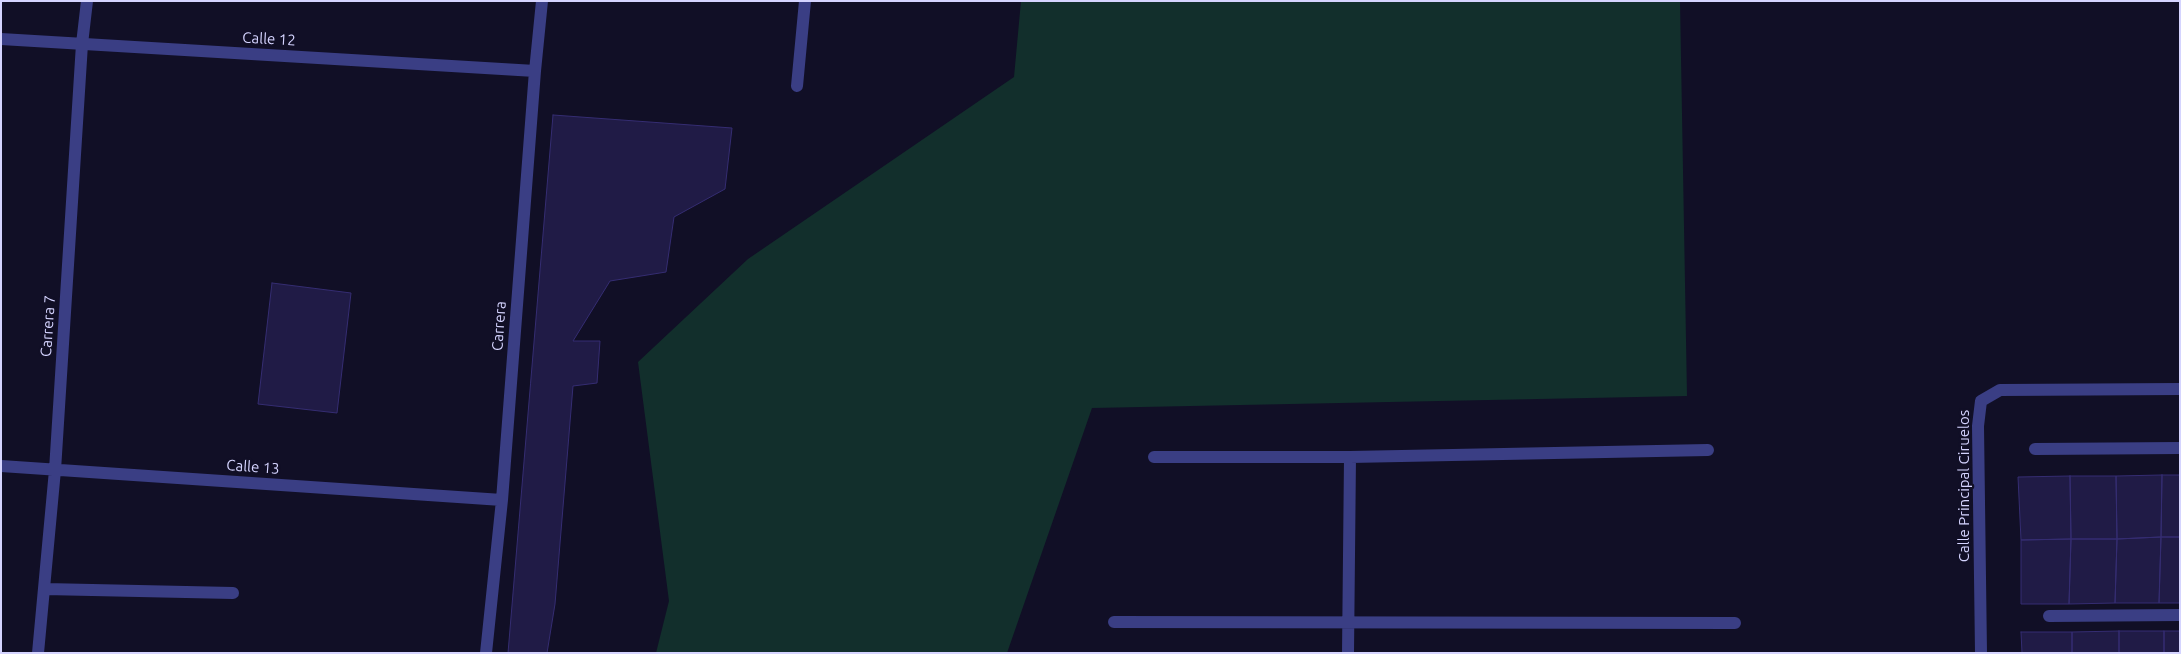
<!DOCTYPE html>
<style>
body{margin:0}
#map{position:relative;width:2181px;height:654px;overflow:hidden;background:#110f26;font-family:Ubuntu,sans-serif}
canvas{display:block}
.frame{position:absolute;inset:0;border:2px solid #d5d4ff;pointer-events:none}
</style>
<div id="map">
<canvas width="2181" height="654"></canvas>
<div class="frame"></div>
</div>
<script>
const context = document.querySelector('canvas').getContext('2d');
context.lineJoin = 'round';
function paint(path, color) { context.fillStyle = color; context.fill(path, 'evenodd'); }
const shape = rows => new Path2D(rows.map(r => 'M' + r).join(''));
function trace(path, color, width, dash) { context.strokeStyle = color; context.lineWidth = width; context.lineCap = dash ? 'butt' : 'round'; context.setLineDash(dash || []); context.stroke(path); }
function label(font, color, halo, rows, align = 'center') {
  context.font = font + ' Ubuntu,sans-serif'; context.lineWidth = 4.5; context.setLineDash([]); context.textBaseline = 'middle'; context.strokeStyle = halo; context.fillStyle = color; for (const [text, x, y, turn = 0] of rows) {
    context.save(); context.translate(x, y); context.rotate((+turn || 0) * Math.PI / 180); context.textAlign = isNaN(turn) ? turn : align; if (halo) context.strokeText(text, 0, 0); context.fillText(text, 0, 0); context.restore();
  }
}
const green = shape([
 [1021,1,1680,1,1687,396,1092,408,1007,653,656,653,669,601,638,362,748,259,1014,77]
]);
const building = shape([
 [553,115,732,128,725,189,674,217,666,272,610,281,573,341,600,341,597,383,573,386,555,604,547,653,508,653,553,115],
 [272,283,351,293,337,413,258,404,272,283],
 [2162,475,2180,475,2180,537,2161,537,2162,475],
 [2162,475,2161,537,2117,539,2116,476,2162,475],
 [2070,476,2116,476,2117,539,2071,539,2070,476],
 [2070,476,2071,539,2021,540,2018,477,2070,476],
 [2161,537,2180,537,2180,603,2159,603,2161,537],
 [2161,537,2159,603,2115,603,2117,539,2161,537],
 [2071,539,2117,539,2115,603,2069,604,2071,539],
 [2071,539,2069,604,2021,604,2021,540,2071,539],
 [2119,631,2164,631,2164,653,2119,653,2119,631],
 [2119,631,2119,653,2072,653,2072,632,2119,631],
 [2164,631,2180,631,2180,653,2164,653,2164,631],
 [2021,632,2072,632,2072,653,2022,653,2021,632]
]);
const minor = shape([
 [1,39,535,71],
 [797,86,805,1],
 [2035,449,2180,448],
 [1154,457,1350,457,1708,450],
 [1,466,502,500],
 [45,589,233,593],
 [2049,616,2180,615],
 [1114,622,1735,623],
 [38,653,55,470,82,44,87,1],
 [486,653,502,500,535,71,542,1],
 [1348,653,1350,457],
 [1981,653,1978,426,1981,401,2000,390,2180,389]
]);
const streetNames = [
 ["Calle 12",269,39,3],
 ["Carrera 7",48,326,-86],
 ["Carrera",499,326,-86],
 ["Calle 13",253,467,4],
 ["Calle Principal Ciruelos",1964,486,-90]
];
paint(green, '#122f2c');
paint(building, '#201b46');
trace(building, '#352d72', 1);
trace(minor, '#3a3e84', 12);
label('15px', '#d5d4ff', '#110f26', streetNames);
</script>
